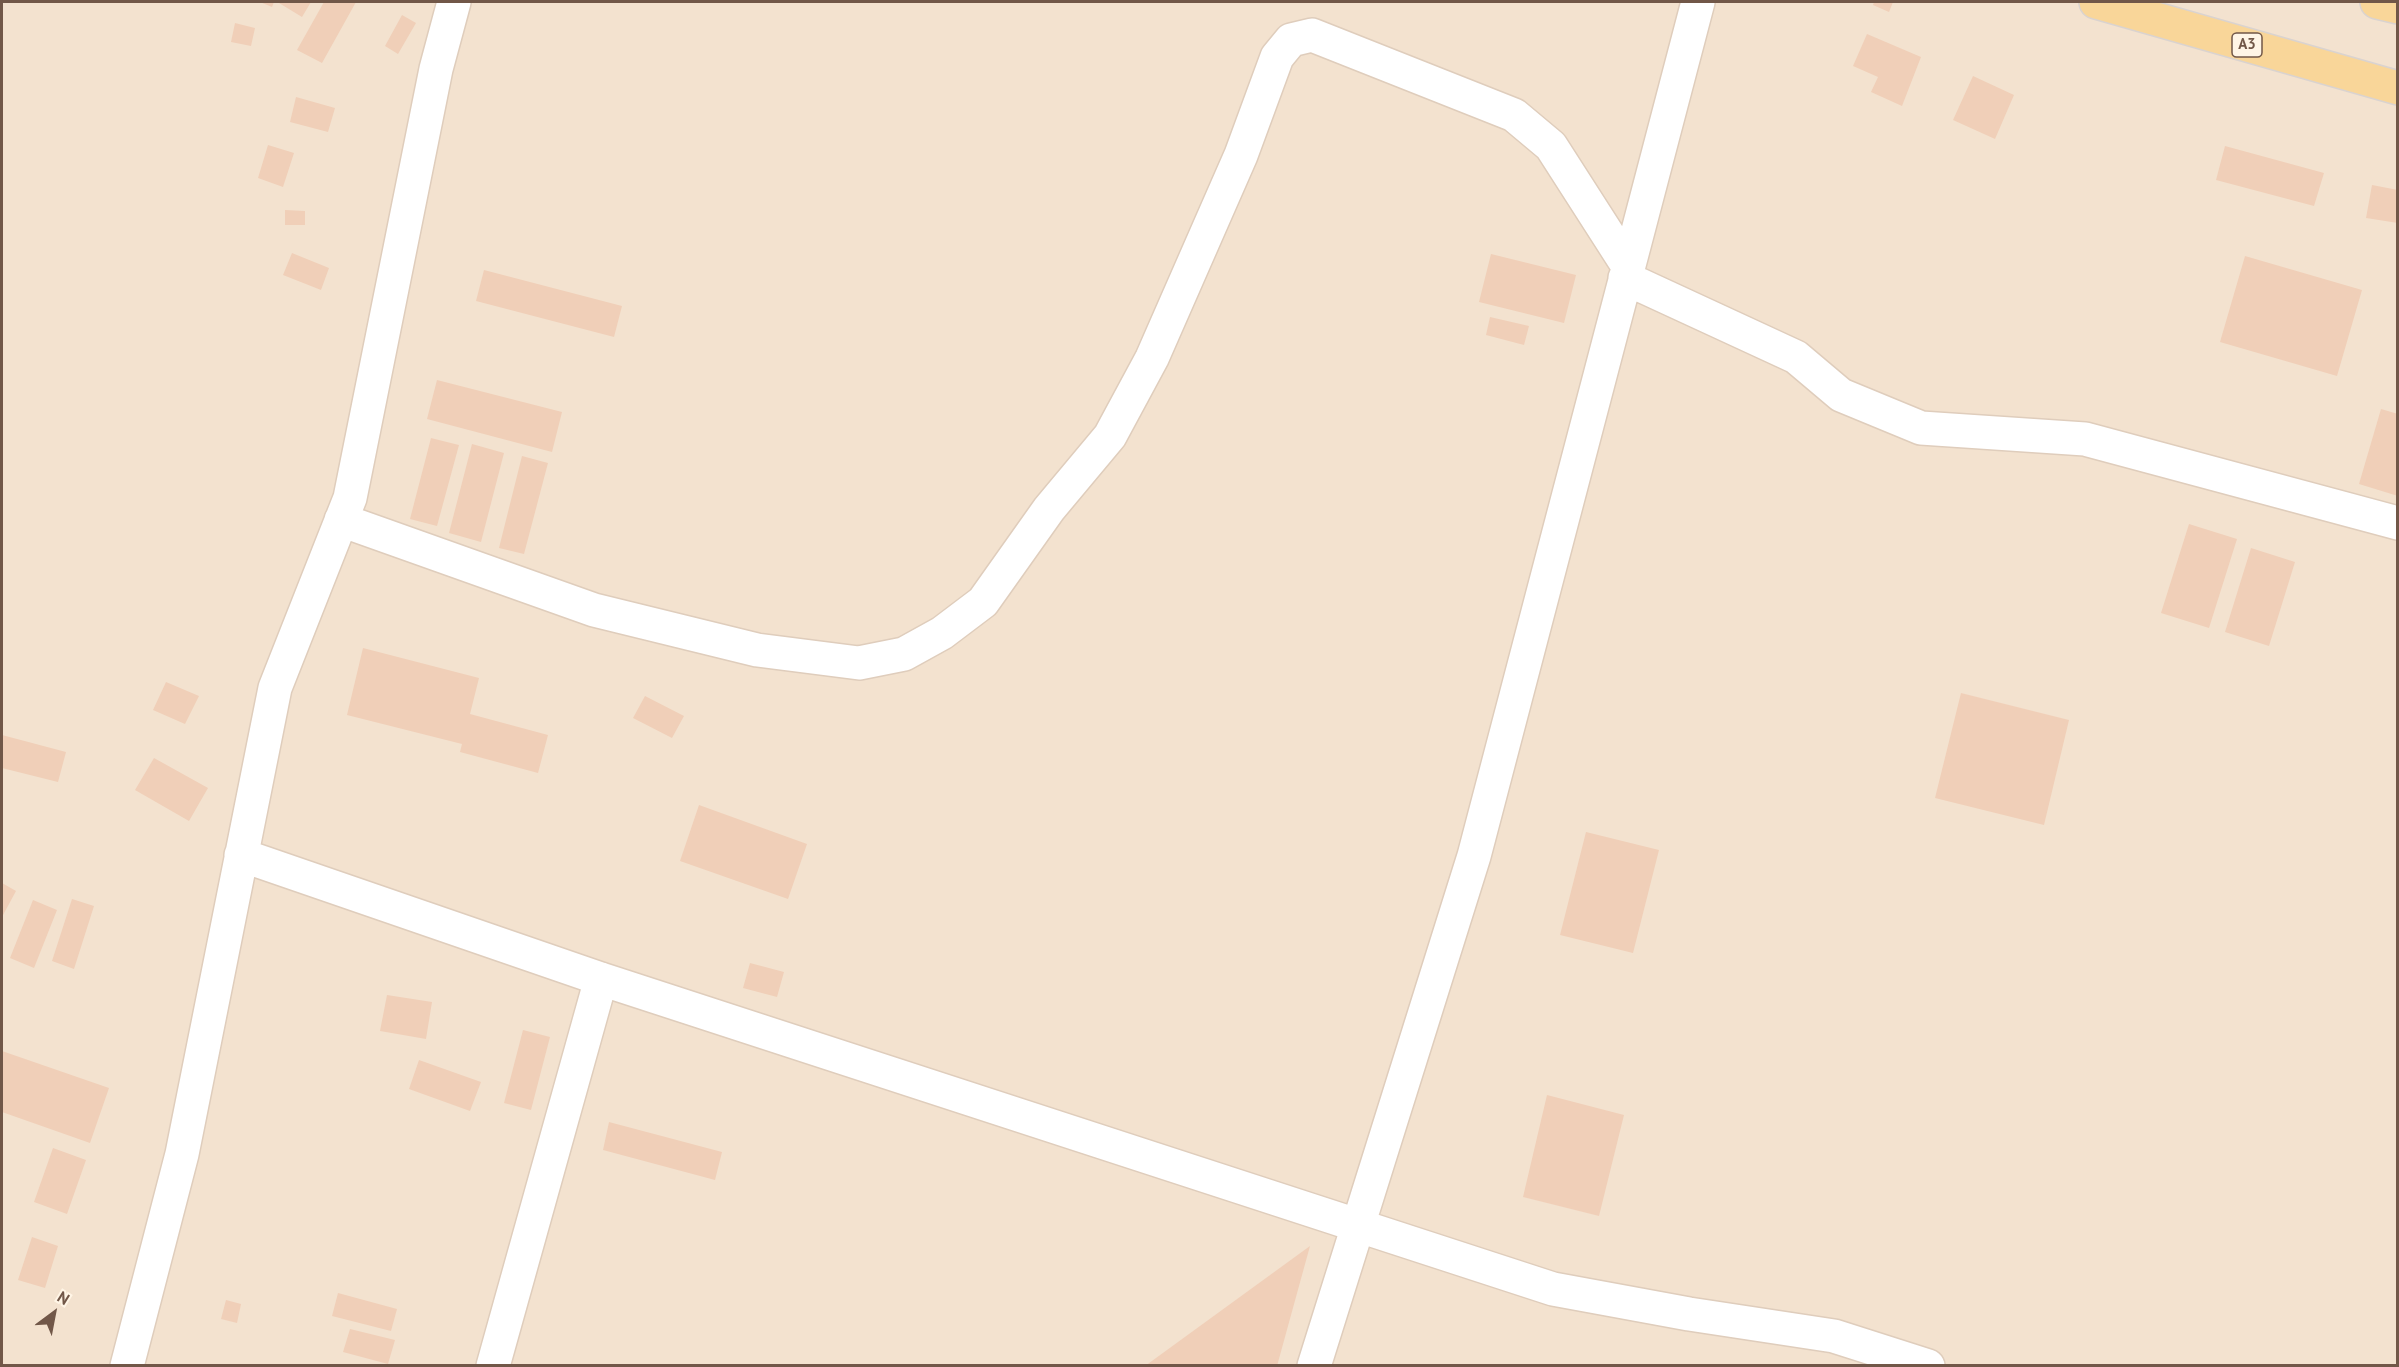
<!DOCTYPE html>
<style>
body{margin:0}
#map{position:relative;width:2399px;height:1367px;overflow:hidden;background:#fbf1e0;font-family:"PT Sans",sans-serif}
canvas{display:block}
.frame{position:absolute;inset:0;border:3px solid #715748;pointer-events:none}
.north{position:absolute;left:24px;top:1283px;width:60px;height:60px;-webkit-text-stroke:4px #fff5e6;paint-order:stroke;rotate:32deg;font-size:16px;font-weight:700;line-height:24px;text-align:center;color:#715748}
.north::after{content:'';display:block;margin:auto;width:21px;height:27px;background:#715748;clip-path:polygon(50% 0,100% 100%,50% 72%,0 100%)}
</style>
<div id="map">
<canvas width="2399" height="1367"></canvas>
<div class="frame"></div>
<div class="north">N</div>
</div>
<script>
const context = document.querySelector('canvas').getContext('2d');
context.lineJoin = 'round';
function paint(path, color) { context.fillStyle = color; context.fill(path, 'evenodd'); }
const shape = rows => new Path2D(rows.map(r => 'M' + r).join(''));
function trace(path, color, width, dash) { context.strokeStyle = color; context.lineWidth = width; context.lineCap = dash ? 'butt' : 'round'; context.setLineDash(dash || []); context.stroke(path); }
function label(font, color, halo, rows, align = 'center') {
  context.font = font + ' "PT Sans",sans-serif'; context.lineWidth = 6; context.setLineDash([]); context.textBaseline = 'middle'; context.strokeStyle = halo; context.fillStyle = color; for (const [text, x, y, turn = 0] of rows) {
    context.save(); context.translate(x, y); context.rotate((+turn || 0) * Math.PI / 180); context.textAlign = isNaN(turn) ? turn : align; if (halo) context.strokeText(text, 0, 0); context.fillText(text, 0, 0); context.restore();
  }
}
const residential = shape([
 [2,2,2397,2,2397,1365,2,1365]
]);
const building = shape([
 [260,2,274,2,272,7],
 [280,2,311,2,302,17,279,3],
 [324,2,356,2,322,63,297,50],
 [1874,2,1893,2,1889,12,1873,5],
 [402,15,416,23,398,54,385,46],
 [235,23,255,28,251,46,231,42],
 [1867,34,1921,57,1902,106,1871,92,1878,77,1853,66],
 [1973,76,2014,95,1995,139,1953,120],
 [296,97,335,108,328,132,290,122],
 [268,145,294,153,283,187,258,178],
 [2225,146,2324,173,2314,206,2216,180],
 [2372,185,2398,190,2398,223,2366,218],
 [285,210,305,211,305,225,285,225],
 [292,253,329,268,321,290,283,275],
 [1491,254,1576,275,1564,323,1479,302],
 [2245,256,2362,290,2337,376,2220,342],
 [484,270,622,306,614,337,476,301],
 [1490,317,1529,326,1524,345,1486,335],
 [437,380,562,412,552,452,427,419],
 [2381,409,2398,414,2398,496,2359,484],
 [431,438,459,445,437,526,410,519],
 [472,444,504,453,481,542,449,533],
 [522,456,548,463,524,554,499,548],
 [2189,524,2237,539,2209,628,2161,613],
 [2251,548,2295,562,2269,646,2225,632],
 [363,648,479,678,470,714,548,735,538,773,460,752,462,744,347,715],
 [166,682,199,696,185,724,153,710],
 [1961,693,2069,720,2044,825,1935,798],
 [645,696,684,716,672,738,633,718],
 [2,735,66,752,58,782,2,768],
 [154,758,208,788,189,821,135,790],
 [699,805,807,844,788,899,680,861],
 [1586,832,1659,850,1633,953,1560,935],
 [2,883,16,891,2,917],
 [72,899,94,906,74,969,52,961],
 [33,900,57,910,34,968,10,958],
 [750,963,784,972,777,997,743,988],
 [387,995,432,1002,426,1039,380,1031],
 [523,1030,550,1037,531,1110,504,1103],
 [2,1051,109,1088,90,1143,2,1112],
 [419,1060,481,1082,470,1111,409,1089],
 [1547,1095,1624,1115,1599,1216,1523,1197],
 [609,1122,722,1152,715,1180,603,1150],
 [53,1148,86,1160,67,1214,34,1202],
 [32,1237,58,1246,45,1288,18,1280],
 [1310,1246,1277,1366,1145,1366],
 [338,1293,397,1309,391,1331,332,1316],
 [226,1300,241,1304,237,1323,221,1319],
 [350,1329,395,1340,388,1364,343,1352]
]);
const minor = shape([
 [1625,278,1796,357,1841,395,1921,428,2085,439,2398,523],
 [341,520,594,610,757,650,859,663,904,654,942,633,983,602,1049,509,1110,436,1152,358,1241,155,1277,57,1291,40,1312,35,1514,115,1551,146,1628,266],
 [241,855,601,979,1553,1289,1689,1314,1834,1336,1928,1366],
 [127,1366,182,1154,275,688,350,498,436,69,454,2],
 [493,1366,601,979],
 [1314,1366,1474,856,1698,2]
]);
const primary = shape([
 [2096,2,2398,88],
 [2377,2,2398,7]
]);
const shields = [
 [2247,45,30]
];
const shieldNames = [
 ["A3",2247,45]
];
paint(residential, '#f3e2cf');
paint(building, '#f0cfb8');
trace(minor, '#dfcdbc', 36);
trace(primary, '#dad3cf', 36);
trace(minor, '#fff', 33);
trace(primary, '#f9d699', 33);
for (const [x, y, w] of shields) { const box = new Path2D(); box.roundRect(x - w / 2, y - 12, w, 24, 4.5); context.fillStyle = '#fff5e6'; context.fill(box); trace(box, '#715748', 1.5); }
label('bold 15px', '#715748', null, shieldNames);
</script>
